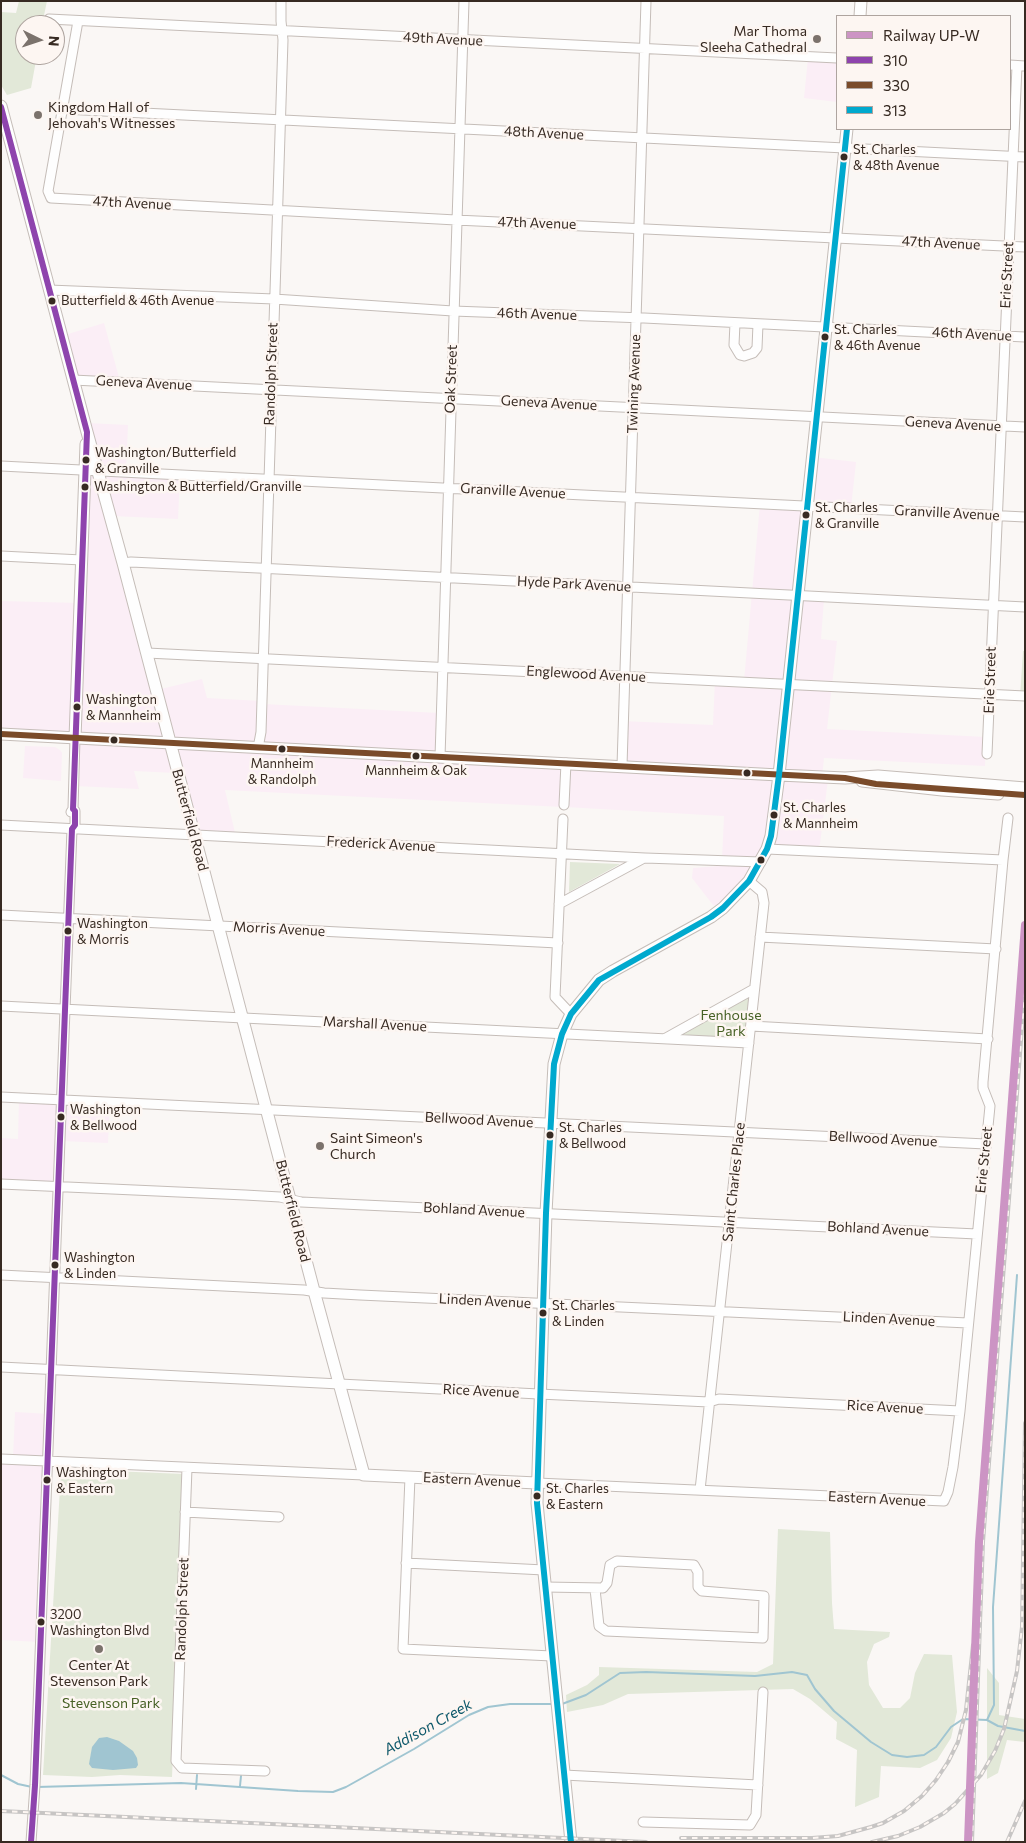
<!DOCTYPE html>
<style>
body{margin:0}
#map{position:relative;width:1026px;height:1843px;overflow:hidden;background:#faf7f5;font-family:Commissioner,sans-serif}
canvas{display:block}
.frame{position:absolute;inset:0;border:2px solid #372a22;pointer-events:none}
.legend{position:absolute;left:836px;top:15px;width:175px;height:115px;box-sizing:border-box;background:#fdf6f2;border:1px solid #aea49f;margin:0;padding:6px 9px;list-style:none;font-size:15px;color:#372a22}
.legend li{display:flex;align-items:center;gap:10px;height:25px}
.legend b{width:25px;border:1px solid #aea49f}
.north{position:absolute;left:15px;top:15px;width:50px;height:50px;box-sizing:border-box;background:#fdf6f2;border:1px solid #aea49f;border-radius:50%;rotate:94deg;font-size:14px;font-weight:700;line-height:20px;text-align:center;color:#372a22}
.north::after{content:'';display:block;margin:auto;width:18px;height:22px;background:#7b726c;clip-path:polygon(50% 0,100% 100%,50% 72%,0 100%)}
</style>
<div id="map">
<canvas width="1026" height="1843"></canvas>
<div class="frame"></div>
<ul class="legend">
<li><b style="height:6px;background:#cc94c4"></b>Railway UP-W</li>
<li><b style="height:6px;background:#8e44ad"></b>310</li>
<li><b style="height:6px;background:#7a4b2a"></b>330</li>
<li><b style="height:6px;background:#00a9ce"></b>313</li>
</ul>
<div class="north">N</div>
</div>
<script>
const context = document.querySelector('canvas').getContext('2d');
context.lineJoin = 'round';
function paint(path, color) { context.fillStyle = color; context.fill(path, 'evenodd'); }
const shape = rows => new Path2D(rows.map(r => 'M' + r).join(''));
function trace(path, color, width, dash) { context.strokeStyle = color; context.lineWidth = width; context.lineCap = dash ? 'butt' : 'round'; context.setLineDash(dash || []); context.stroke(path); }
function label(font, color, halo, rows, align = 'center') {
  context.font = font + ' Commissioner,sans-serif'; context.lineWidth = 5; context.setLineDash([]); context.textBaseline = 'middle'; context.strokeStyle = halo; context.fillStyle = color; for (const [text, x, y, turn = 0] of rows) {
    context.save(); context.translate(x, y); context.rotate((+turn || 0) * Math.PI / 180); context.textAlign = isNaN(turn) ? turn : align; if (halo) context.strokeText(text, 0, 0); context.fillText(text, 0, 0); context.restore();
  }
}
const commercial = shape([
 [808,58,837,59,837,102,804,98],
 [104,323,120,381,76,379,65,335],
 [87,423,128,425,126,471,180,474,178,519,112,516],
 [813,457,856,462,851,508,808,507],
 [87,472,97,472,168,741,77,736],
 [760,504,806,507,778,774,621,765,622,721,713,725,715,680,744,681],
 [798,598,824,599,821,639,837,641,827,729,986,737,985,766,824,758,822,776,780,774],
 [1,601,80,603,75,736,1,733],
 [202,679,207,698,261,701,260,746,170,741,157,690],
 [263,704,439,713,438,757,262,746],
 [77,739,169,744,176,773,134,771,139,789,75,786],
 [170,744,564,764,563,807,225,790,236,837,195,835],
 [25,746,55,747,60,750,62,753,61,781,23,778],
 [567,764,778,776,760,861,722,860,724,816,565,807],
 [780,777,828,779,820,844,817,849,770,847],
 [759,863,722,907,713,905,692,878,693,868],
 [19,1099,62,1101,57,1187,1,1185,1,1138,18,1139],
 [63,1101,110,1103,108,1143,61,1141],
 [15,1412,50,1414,48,1460,13,1458],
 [1,1461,47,1463,40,1642,1,1640]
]);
const green = shape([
 [19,1,47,1,42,25,25,25,25,55,37,55,31,88,7,95,1,85,1,12,16,13],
 [1023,651,1025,651,1025,697,1020,697],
 [570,862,620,864,569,892],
 [753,991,747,1042,670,1037],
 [64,1469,184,1474,172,1777,120,1775,92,1777,43,1775,61,1471],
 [778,1529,830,1532,832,1603,834,1629,890,1632,889,1637,874,1644,867,1662,869,1685,883,1708,900,1708,910,1698,915,1673,924,1654,952,1655,957,1712,951,1738,937,1760,920,1768,881,1766,879,1797,855,1807,857,1750,836,1739,837,1722,810,1699,793,1689,628,1694,603,1705,567,1712,566,1695,587,1685,599,1675,599,1667,757,1672,773,1664],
 [987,1668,999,1683,999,1715,1025,1719,1025,1742,1007,1740,998,1773,987,1779]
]);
const water = shape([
 [107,1737,119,1741,133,1751,137,1758,138,1765,136,1768,113,1770,92,1768,89,1764,92,1747,99,1738]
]);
const stream = shape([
 [562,1704,586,1695,620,1673,646,1672,755,1676,792,1672,807,1675,815,1689,834,1711,871,1742,892,1755,907,1757,924,1755,936,1747,951,1727,963,1719,987,1720,998,1726,1025,1731],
 [987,1720,994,1705,993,1607,1017,1275],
 [1,1775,18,1784,32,1787],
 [240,1786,241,1776],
 [37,1787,181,1783,298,1791,333,1792,346,1787,414,1749,469,1715,488,1707,510,1704,552,1704],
 [196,1789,197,1775]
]);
const minor = shape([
 [49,19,837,58],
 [78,21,48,191,51,198,456,220,1025,247],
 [1010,65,1025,66],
 [63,109,1025,157],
 [49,290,274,299,453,311,644,318,1025,337],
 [735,323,734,345,740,355,744,356,753,353,757,348,758,324],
 [73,380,1025,427],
 [1,466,1025,517],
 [1,556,82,560],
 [123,563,131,562,258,568,1025,607],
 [147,653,1025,696],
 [258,748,261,732,283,40,281,21,281,1],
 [987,754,1017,66],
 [440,757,464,1],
 [622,766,646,1],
 [564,805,566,763],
 [71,812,73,809,75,738],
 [563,819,555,997,571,1014],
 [1,825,645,858,761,862],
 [767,849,1003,860],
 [559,904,644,858],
 [1,915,558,943],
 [760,937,996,949],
 [1,1006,749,1043],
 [751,1026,988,1039],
 [666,1038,754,989],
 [1,1097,986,1144],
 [1,1184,245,1195,280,1197,301,1202,977,1234],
 [1,1275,304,1290,324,1293,360,1295,968,1323],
 [1,1367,539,1394,709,1402,719,1399,960,1411],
 [1,1459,364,1475],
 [187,1468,176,1761,182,1768,265,1771],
 [410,1477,403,1649,552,1656],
 [537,1483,944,1501,948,1492,953,1467,960,1411,990,1106,983,1088,983,1082,1003,860,1008,818],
 [700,1490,764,903,762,892,749,881],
 [185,1512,279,1517],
 [406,1563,544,1570],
 [545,1587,603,1588,607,1583,610,1565,617,1561,694,1565,698,1572,698,1587,702,1591,764,1596,763,1638,606,1631,599,1626,595,1589],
 [564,1775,758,1785],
 [643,1822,750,1825,756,1815,763,1692],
 [31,1842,35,1785,72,829,75,825,75,811,73,809]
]);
const major = shape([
 [860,16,861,1],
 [1,106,87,432,123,563,314,1291,364,1475,537,1483],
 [1,734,779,775,845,778,878,776,1025,788],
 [75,738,86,444],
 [862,781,942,790,998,794],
 [571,1842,537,1503,546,1213,554,1064,562,1034,571,1014,599,980,613,971,711,917,723,908,749,881,767,849,771,836,779,775,847,129]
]);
const rail = shape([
 [1,1811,646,1842],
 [681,1838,812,1838,838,1836,871,1827,883,1823,904,1811,922,1796,936,1780,948,1762,958,1742,966,1710,973,1645],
 [872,1842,898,1836,920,1827,944,1813,955,1804,981,1775,995,1751,1004,1729,1017,1671,1022,1627,1025,1423],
 [972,1842,983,1542,1025,988],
 [1007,1842,1025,1801]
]);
const bus1 = shape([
 [1,107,87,432,73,809,75,811,75,825,72,829,35,1785,31,1842]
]);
const bus2 = shape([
 [1,734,845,778,876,784,1025,795]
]);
const bus3 = shape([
 [571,1842,537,1503,546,1213,554,1064,562,1034,571,1014,599,980,711,917,723,908,749,881,767,849,771,836,779,775,847,129]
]);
const rail1 = shape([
 [968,1842,979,1542,1025,925]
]);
const markers = [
 [817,39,5,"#7b726c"],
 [38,115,5,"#7b726c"],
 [844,157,4.5,"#372a22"],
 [52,301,4.5,"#372a22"],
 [825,337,4.5,"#372a22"],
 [86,460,4.5,"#372a22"],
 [85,487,4.5,"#372a22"],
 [806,515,4.5,"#372a22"],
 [77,707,4.5,"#372a22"],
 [114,740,4.5,"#372a22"],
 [282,749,4.5,"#372a22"],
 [416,756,4.5,"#372a22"],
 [747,773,4.5,"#372a22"],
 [774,815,4.5,"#372a22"],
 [761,860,4.5,"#372a22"],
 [68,931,4.5,"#372a22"],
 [61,1117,4.5,"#372a22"],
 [550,1135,4.5,"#372a22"],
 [320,1146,5,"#7b726c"],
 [55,1265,4.5,"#372a22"],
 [543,1313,4.5,"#372a22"],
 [47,1480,4.5,"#372a22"],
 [537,1496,4.5,"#372a22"],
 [41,1622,4.5,"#372a22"],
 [99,1649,5,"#7b726c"]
];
const busNames = [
 ["St. Charles",853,150],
 ["& 48th Avenue",853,166],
 ["Butterfield & 46th Avenue",61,301],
 ["St. Charles",834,330],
 ["& 46th Avenue",834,346],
 ["Washington/Butterfield",95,453],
 ["& Granville",95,469],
 ["Washington & Butterfield/Granville",94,487],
 ["St. Charles",815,508],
 ["& Granville",815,524],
 ["Washington",86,700],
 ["& Mannheim",86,716],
 ["Mannheim",282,764,"center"],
 ["& Randolph",282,780,"center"],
 ["Mannheim & Oak",416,771,"center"],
 ["St. Charles",783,808],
 ["& Mannheim",783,824],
 ["Washington",77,924],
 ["& Morris",77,940],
 ["Washington",70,1110],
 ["& Bellwood",70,1126],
 ["St. Charles",559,1128],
 ["& Bellwood",559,1144],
 ["Washington",64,1258],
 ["& Linden",64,1274],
 ["St. Charles",552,1306],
 ["& Linden",552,1322],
 ["Washington",56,1473],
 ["& Eastern",56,1489],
 ["St. Charles",546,1489],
 ["& Eastern",546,1505],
 ["3200",50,1615],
 ["Washington Blvd",50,1631]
];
const poiNames = [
 ["Mar Thoma",807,31,"right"],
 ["Sleeha Cathedral",807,47,"right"],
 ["Kingdom Hall of",48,107],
 ["Jehovah's Witnesses",48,123],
 ["Saint Simeon's",330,1138],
 ["Church",330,1154],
 ["Center At",99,1665,"center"],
 ["Stevenson Park",99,1681,"center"]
];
const streetNames = [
 ["49th Avenue",443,39,3],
 ["48th Avenue",544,133,3],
 ["47th Avenue",132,203,3],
 ["47th Avenue",537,223,2],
 ["47th Avenue",941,243,3],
 ["Erie Street",1007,275,-87],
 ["46th Avenue",537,314,2],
 ["46th Avenue",972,334,3],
 ["Randolph Street",271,374,-88],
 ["Oak Street",451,379,-88],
 ["Geneva Avenue",144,383,3],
 ["Twining Avenue",634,384,-88],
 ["Geneva Avenue",549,403,3],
 ["Geneva Avenue",953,424,3],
 ["Granville Avenue",513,491,3],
 ["Granville Avenue",947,513,3],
 ["Hyde Park Avenue",574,584,3],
 ["Englewood Avenue",586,674,3],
 ["Erie Street",990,680,-88],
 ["Butterfield Road",190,820,75],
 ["Frederick Avenue",381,844,3],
 ["Morris Avenue",279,929,3],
 ["Marshall Avenue",375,1024,3],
 ["Bellwood Avenue",479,1120,3],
 ["Bellwood Avenue",883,1139,3],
 ["Erie Street",984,1160,-84],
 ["Saint Charles Place",734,1182,-84],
 ["Bohland Avenue",474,1210,3],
 ["Butterfield Road",293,1211,76],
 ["Bohland Avenue",878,1229,3],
 ["Linden Avenue",485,1301,3],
 ["Linden Avenue",889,1319,3],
 ["Rice Avenue",481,1391,3],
 ["Rice Avenue",885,1407,3],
 ["Eastern Avenue",472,1480,3],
 ["Eastern Avenue",877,1499,3],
 ["Randolph Street",182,1609,-88]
];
const parkNames = [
 ["Fenhouse",731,1015],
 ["Park",731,1031],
 ["Stevenson Park",111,1703]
];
const waterNames = [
 ["Addison Creek",428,1727,-29]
];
paint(commercial, '#fbeef6');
paint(green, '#e2e8d8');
paint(water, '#a0c5d1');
trace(stream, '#a0c5d1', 2);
trace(minor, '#c5bdb8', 11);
trace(major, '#c5bdb8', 13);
trace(minor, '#fefefe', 9);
trace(major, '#fefefe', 11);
trace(rail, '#c7c5c4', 4);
trace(rail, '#fdf6f2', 2, [5.5]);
trace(bus1, '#8e44ad', 6);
trace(bus2, '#7a4b2a', 6);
trace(bus3, '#00a9ce', 6);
trace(rail1, '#cc94c4', 8);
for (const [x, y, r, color] of markers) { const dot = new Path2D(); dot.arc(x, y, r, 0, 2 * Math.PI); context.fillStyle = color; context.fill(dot); trace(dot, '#fdf6f2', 2); }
label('13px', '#372a22', '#fdf6f2', busNames, 'left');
label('14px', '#372a22', '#fdf6f2', poiNames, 'left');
label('14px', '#372a22', '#fdf6f2', streetNames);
label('14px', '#476125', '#fdf6f2', parkNames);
label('italic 15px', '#0d586a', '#fdf6f2', waterNames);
</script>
